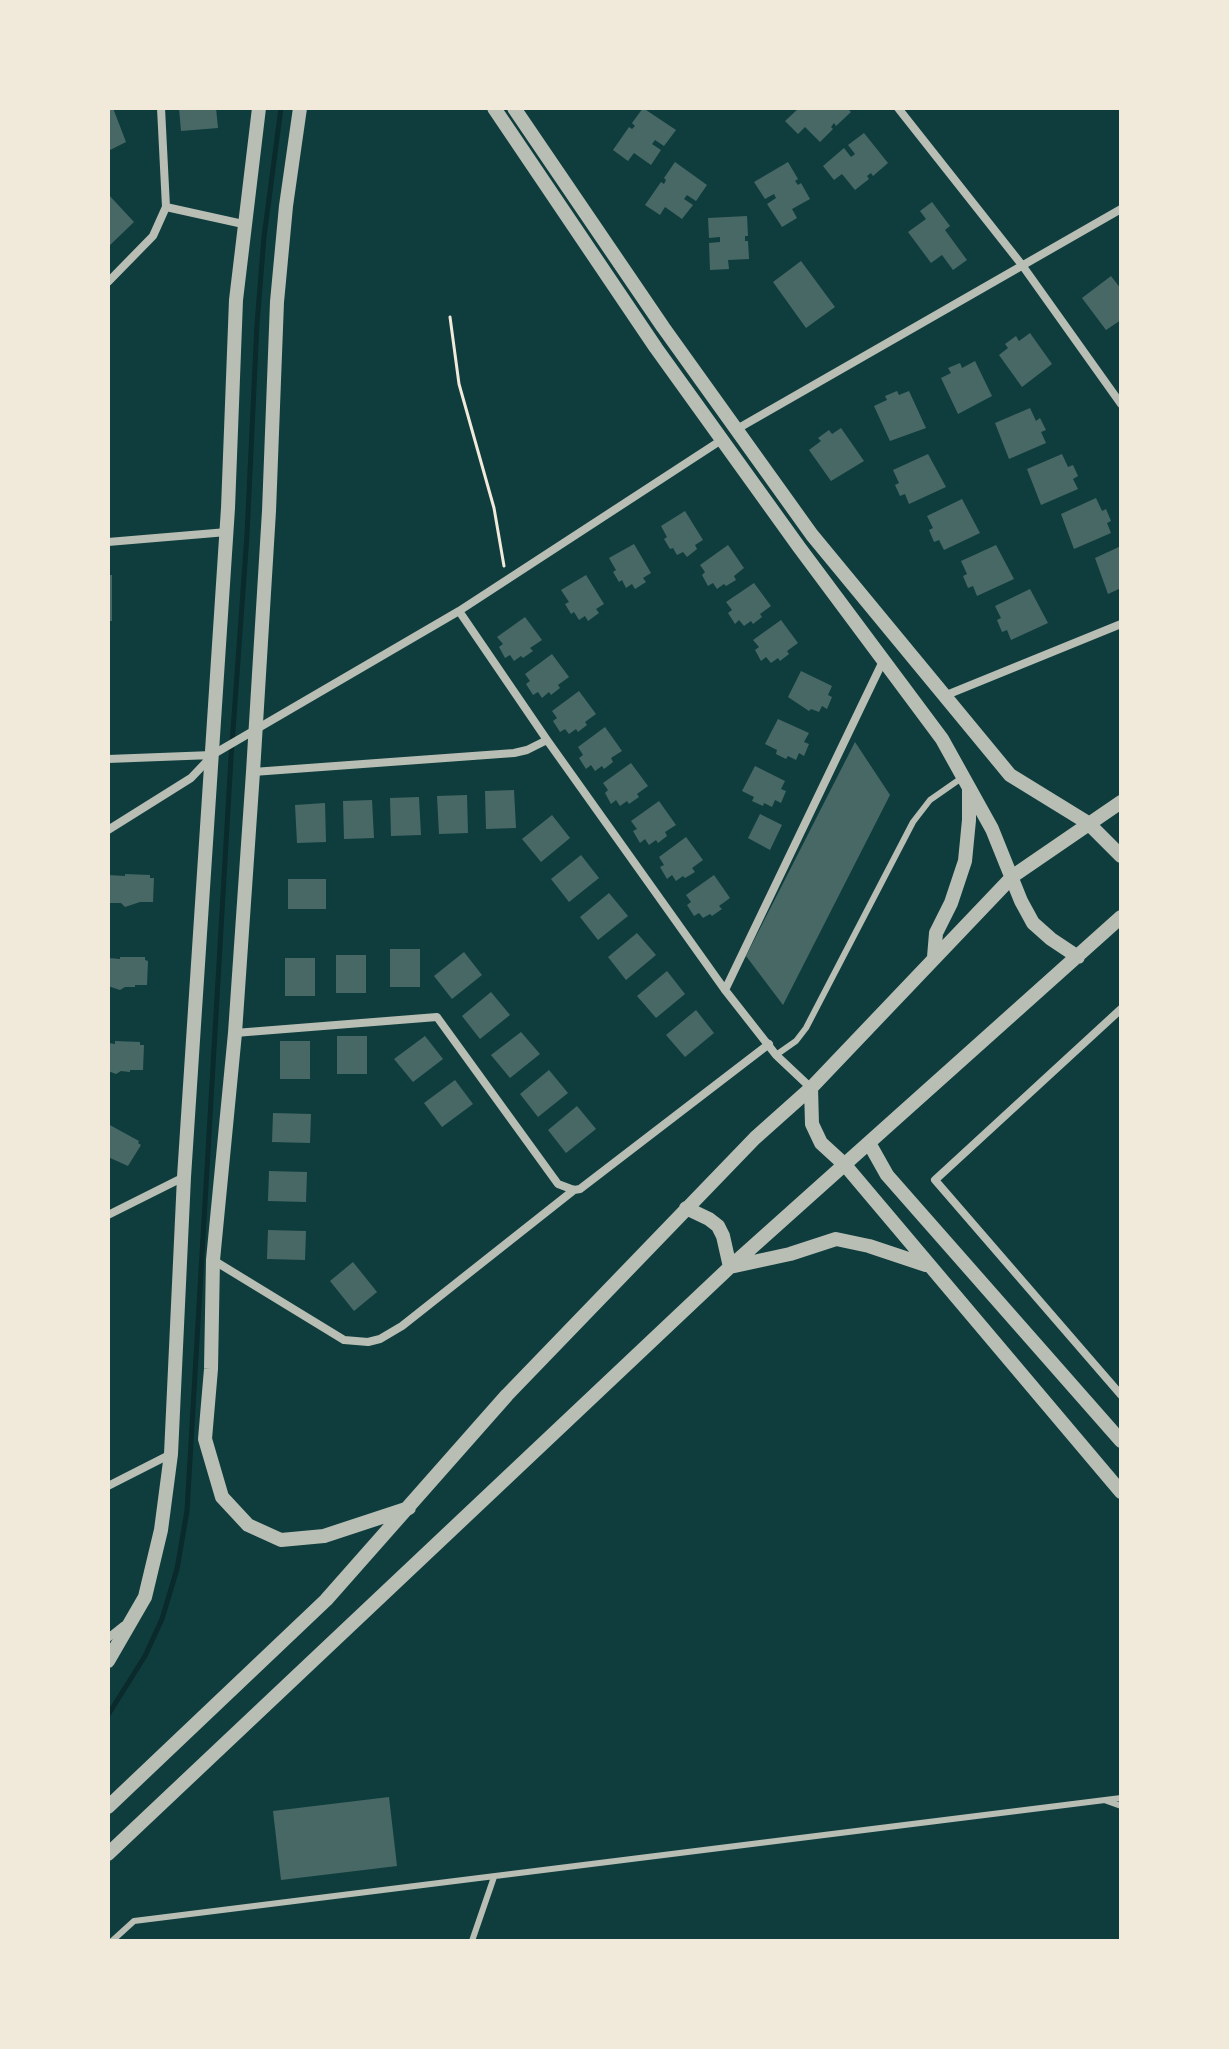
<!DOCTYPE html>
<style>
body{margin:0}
#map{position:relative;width:1229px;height:2049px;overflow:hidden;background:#0f3d3e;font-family:"PT Sans Narrow",sans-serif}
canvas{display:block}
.frame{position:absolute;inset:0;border:110px solid #f1e9da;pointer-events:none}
</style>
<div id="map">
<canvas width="1229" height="2049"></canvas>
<div class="frame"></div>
</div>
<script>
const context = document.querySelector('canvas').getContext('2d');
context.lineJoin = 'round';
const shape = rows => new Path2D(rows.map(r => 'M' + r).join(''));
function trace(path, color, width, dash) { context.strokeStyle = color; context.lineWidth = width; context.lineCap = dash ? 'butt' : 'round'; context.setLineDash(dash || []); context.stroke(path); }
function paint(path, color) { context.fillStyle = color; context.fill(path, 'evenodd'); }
const stream = shape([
 [108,1715,145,1656,162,1619,177,1569,187,1511,231,758,247,535,257,324,264,237,281,108]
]);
const building = shape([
 [108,108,113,108,126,142,108,151],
 [179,108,216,108,218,128,181,131],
 [643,108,676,130,664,146,655,140,652,144,661,150,651,165,634,153,628,161,613,150,629,127,632,129,635,126,632,123],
 [799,108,847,108,851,112,836,126,834,123,831,127,833,129,820,142,805,127,798,134,785,121],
 [864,133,888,163,873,176,871,173,867,176,869,179,855,190,842,174,834,180,823,166,844,148,851,157,855,154,848,145],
 [675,162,707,185,696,201,687,195,684,199,693,205,682,219,665,207,660,215,645,205,661,182,664,184,666,180,664,178],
 [788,162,798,179,795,181,798,185,801,183,810,199,792,209,797,218,782,227,767,204,776,198,774,194,765,199,754,182],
 [108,194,134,222,108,247],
 [932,202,950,226,945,230,967,260,953,270,942,255,931,263,908,232,926,219,920,211],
 [747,216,748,236,745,236,745,241,748,241,749,259,728,260,729,269,710,270,709,243,720,242,720,237,709,238,708,218],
 [801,261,835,307,806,328,773,282],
 [1111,276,1121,289,1121,320,1106,330,1082,298],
 [1030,333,1052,364,1022,387,999,355,1008,348,1005,344,1016,336,1019,341],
 [975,361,992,396,958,414,941,378,951,373,948,368,960,363,962,368],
 [897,391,899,395,909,391,926,428,890,441,874,406,887,400,885,396],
 [1030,408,1036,421,1040,418,1046,430,1041,432,1046,443,1009,459,995,423],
 [841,428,864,461,831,481,809,450,821,441,818,438,829,430,832,434],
 [928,454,946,487,909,504,905,494,900,496,895,485,899,483,893,470],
 [1062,454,1068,467,1073,465,1078,476,1073,479,1078,489,1041,505,1027,469],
 [1096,498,1102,511,1106,509,1111,521,1107,523,1111,533,1074,549,1061,514],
 [962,499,980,533,944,550,939,540,934,542,929,530,933,528,927,516],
 [685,511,703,540,695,545,697,549,687,557,683,552,677,555,673,548,670,549,664,539,667,537,661,526],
 [634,544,651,573,643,578,646,582,635,589,632,584,626,588,622,580,619,582,613,572,616,570,609,558],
 [728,545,744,568,734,576,736,580,726,586,724,584,717,589,713,583,708,586,702,575,705,572,700,565],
 [996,545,1014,579,977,596,973,586,968,588,963,576,967,574,961,561],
 [1121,546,1121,588,1108,594,1095,558],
 [108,575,112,575,112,621,108,621],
 [586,575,604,604,596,609,599,613,588,621,585,616,579,620,574,612,571,614,565,604,569,602,561,590],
 [754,583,771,606,760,614,762,617,753,624,751,621,744,626,739,620,735,624,728,613,732,610,726,602],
 [1030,589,1048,623,1011,640,1007,630,1002,632,997,620,1001,618,995,606],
 [525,617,542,640,530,648,533,651,523,658,521,656,514,661,510,655,505,658,499,647,503,644,497,637],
 [781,620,798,643,787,651,789,654,780,661,778,658,771,663,766,657,761,661,755,650,759,647,753,640],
 [552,654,569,677,558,685,560,688,551,695,549,692,542,698,538,692,533,695,526,684,530,681,525,674],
 [801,671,832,686,828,695,832,697,827,709,822,706,819,712,811,709,809,711,788,697],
 [579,691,596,714,585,722,587,725,578,732,576,729,569,734,565,729,560,732,553,721,557,718,552,711],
 [778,719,809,733,804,742,809,744,804,756,799,753,796,760,788,756,786,759,776,754,777,750,765,744],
 [605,727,622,751,611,758,613,762,604,769,602,766,595,771,591,765,586,769,579,758,583,755,578,747],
 [855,742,890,795,783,1005,746,956],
 [631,763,648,786,637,794,639,797,629,804,627,801,620,806,616,800,611,804,605,793,608,790,603,783],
 [755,766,785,781,781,789,786,791,781,803,775,800,772,807,764,803,763,806,752,801,754,797,742,791],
 [514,790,516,828,486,829,485,791],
 [467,795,468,833,439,834,437,796],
 [419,797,421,835,391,836,390,798],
 [372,800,374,838,344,839,343,801],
 [659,801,676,825,665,832,667,836,658,843,656,840,649,845,645,839,640,843,633,831,637,829,631,821],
 [325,803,326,842,297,843,295,805],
 [760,814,782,825,770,850,748,838],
 [552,815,570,838,541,862,522,839],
 [686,837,703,860,692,868,695,872,685,878,683,876,676,881,672,875,667,879,660,867,664,865,659,857],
 [581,855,599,878,569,902,551,879],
 [125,874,150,875,150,878,154,878,153,902,140,902,125,907,121,903,108,903,108,875,125,876],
 [714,875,730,898,719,906,722,909,712,916,710,914,703,918,699,913,694,916,687,905,691,902,686,895],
 [288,879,326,879,326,909,288,909],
 [609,893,628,916,598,940,580,917],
 [637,933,656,955,626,980,608,957],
 [390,949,420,949,420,987,390,987],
 [464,952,482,975,452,999,434,976],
 [336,955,366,955,366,993,336,993],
 [120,957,145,957,145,960,148,961,147,985,135,985,135,987,125,987,120,990,108,986,108,958,120,959],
 [285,958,315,958,315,996,285,996],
 [667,971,685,994,656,1018,637,996],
 [491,992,510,1015,480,1039,462,1016],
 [696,1010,714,1033,685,1057,666,1035],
 [521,1032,540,1054,510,1078,491,1055],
 [337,1036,367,1036,367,1074,337,1074],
 [425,1036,443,1059,413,1082,394,1059],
 [115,1041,140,1042,140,1045,144,1045,143,1070,130,1070,130,1072,121,1071,116,1074,108,1071,108,1043,115,1044],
 [280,1041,310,1041,310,1079,280,1079],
 [549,1070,568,1093,538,1117,520,1094],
 [455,1080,473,1104,442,1127,424,1103],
 [577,1106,596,1129,566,1153,548,1130],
 [273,1113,311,1114,310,1143,272,1142],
 [108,1124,139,1141,138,1143,141,1145,128,1166,108,1157],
 [269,1171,307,1172,306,1202,268,1201],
 [268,1230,306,1231,305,1260,267,1259],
 [353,1262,377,1292,354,1311,330,1281],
 [389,1797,397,1866,281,1880,273,1811]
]);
const path = shape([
 [450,317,459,384,494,508,504,566]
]);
const service = shape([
 [776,1055,796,1041,806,1028,913,822,930,800,963,777],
 [1107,1801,1121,1806],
 [112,1941,134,1921,1121,1798],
 [472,1941,494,1877]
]);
const minor = shape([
 [898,108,1022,265,1121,404],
 [166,207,243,224],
 [108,282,153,236,166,207,161,108],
 [737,429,1121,209],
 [108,542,227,532],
 [459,611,547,740,725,990,776,1055,811,1088],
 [944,696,1121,624],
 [108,759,212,755,459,611,723,439],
 [253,772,514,753,527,750,547,740],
 [108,830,191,778,211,757],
 [725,990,884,659],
 [1121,1009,935,1180,1121,1395],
 [235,1033,437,1017,558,1184,574,1190,580,1189,769,1044],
 [108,1215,184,1177],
 [213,1260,344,1340,368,1342,380,1339,402,1326,574,1190],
 [108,1486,171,1454],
 [108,1638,123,1626]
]);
const tertiary = shape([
 [300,108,286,206,277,302,269,511,253,772,235,1033,213,1260,211,1369,205,1439,222,1497,248,1525,281,1540,324,1536,409,1508],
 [494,108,656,348,799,547,942,739,992,829,1021,901,1033,923,1051,939,1078,957],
 [514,108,663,327,812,535,1010,775,1088,823,1121,856],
 [934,957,936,933,951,903,965,861,969,820,969,789],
 [811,1088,812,1124,821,1143,845,1165,1121,1492],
 [869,1143,887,1175,1121,1441],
 [686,1208,709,1219,718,1226,723,1236,730,1267,790,1254,836,1239,869,1246,926,1265],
 [108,1661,145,1597,161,1530,171,1454,184,1177,228,508,236,300,259,108],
 [108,1807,326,1600,507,1395,755,1138,811,1088,1013,876,1121,802],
 [108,1854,730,1267,1121,917]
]);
trace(stream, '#0a2a2b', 5);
paint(building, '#486865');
trace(path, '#f1e9da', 3);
trace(service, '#b8beb3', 6);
trace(minor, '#b8beb3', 8);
trace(tertiary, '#b8beb3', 14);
</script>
